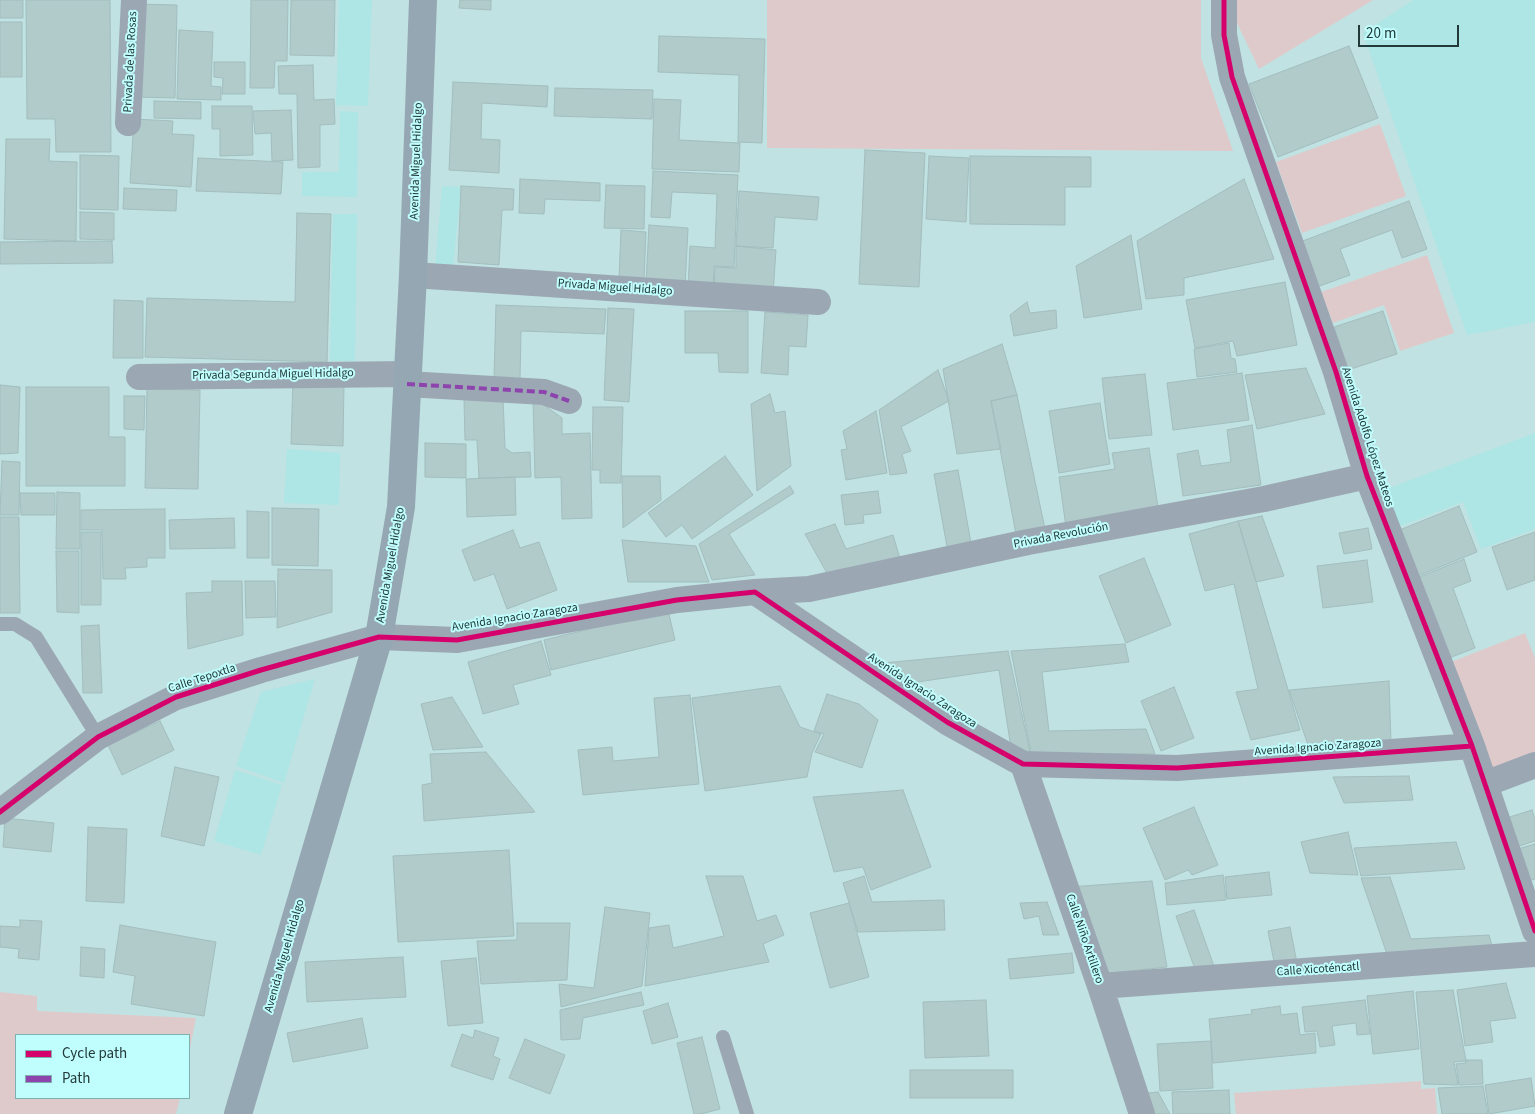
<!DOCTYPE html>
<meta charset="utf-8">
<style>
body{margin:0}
#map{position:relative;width:1535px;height:1114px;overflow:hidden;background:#c1e2e2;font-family:"Source Sans 3",sans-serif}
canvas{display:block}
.legend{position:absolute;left:15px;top:1034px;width:175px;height:65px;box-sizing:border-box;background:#c0fdfd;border:1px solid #80afaf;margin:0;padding:6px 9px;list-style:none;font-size:15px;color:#213939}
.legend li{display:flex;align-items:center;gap:10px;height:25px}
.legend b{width:25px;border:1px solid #80afaf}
.scale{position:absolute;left:1358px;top:25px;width:101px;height:22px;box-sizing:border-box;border:2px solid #213939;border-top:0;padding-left:6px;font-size:15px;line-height:18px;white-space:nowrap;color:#213939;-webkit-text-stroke:4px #c0fdfd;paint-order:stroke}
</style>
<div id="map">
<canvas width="1535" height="1114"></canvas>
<ul class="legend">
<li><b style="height:6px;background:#d6006c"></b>Cycle path</li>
<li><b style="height:6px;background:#8e44ad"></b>Path</li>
</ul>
<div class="scale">20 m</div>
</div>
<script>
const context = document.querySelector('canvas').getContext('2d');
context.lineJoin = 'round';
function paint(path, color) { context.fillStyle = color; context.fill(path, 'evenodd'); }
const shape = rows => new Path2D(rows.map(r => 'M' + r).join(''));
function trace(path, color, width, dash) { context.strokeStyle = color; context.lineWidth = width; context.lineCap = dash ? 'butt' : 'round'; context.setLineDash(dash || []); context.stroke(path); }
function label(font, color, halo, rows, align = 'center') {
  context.font = font + ' "Source Sans 3",sans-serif'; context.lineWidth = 4; context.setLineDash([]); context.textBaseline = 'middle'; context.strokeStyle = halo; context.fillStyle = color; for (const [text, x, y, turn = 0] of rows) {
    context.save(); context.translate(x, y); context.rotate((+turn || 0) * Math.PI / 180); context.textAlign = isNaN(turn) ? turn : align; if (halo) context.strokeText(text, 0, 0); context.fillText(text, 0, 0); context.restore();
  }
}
const built = shape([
 [339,0,372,0,368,106,336,105],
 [1413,0,1535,0,1535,322,1467,335,1363,33],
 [340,111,358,112,357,197,302,196,302,172,339,172],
 [442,186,461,187,453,268,435,267],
 [333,214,357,214,355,361,330,361],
 [1535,433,1535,529,1481,549,1463,502,1398,527,1384,490],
 [287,449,340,453,339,505,284,503],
 [315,679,284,783,236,766,261,692],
 [235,770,282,785,261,855,214,841]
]);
const green = shape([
 [767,0,1201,0,1201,58,1233,151,767,148],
 [1236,0,1373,0,1259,69,1237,23],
 [1380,124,1406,196,1302,233,1276,162],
 [1427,255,1454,333,1400,351,1384,305,1333,323,1321,292],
 [1525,633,1535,658,1535,759,1491,777,1446,664],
 [0,992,37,996,37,1011,196,1018,189,1053,189,1035,16,1035,16,1098,180,1098,176,1114,0,1114],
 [1421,1081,1421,1089,1435,1088,1437,1114,1236,1114,1234,1093]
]);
const building = shape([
 [0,0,23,0,23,18,0,18,0,0],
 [26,0,110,0,111,152,56,152,55,119,27,119,26,0],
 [251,0,288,0,287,61,275,61,274,88,250,88,251,0],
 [291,0,335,0,334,56,290,55,291,0],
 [460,0,491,0,491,10,459,8,460,0],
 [137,4,177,5,175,98,134,97,137,4],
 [0,22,22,22,22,77,0,77,0,22],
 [179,30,213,32,211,86,221,87,221,100,177,99,179,30],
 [659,36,765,39,762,143,738,142,739,75,658,72,659,36],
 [1349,46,1378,118,1278,157,1249,84,1349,46],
 [214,62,245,62,245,94,222,94,223,78,214,77,214,62],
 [313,65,314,100,334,99,335,124,320,125,320,167,298,168,297,94,279,94,278,66,313,65],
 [453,82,548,86,547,107,482,103,481,139,500,140,499,173,449,170,453,82],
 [555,88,653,90,652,119,554,116,555,88],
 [654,99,681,100,679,140,740,143,739,172,652,169,654,99],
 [154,101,201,102,201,119,154,118,154,101],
 [212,106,252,106,253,155,220,156,220,129,212,129,212,106],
 [291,110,293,160,272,161,271,133,255,134,253,111,291,110],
 [134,119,173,121,172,134,194,135,191,187,130,183,134,119],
 [6,139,50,139,49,161,77,162,76,241,4,239,6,139],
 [865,150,925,153,919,287,859,284,865,150],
 [80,155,119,156,118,210,80,209,80,155],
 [929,156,969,158,966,222,926,219,929,156],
 [970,156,1091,157,1091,187,1065,187,1065,225,970,224,970,156],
 [198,158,283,162,281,194,196,191,198,158],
 [653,171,738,175,734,267,714,266,713,289,688,288,690,246,715,248,717,194,672,192,670,218,651,217,653,171],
 [520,179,600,183,600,201,545,199,544,214,519,213,520,179],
 [1244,179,1274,259,1184,278,1184,295,1146,299,1137,241,1244,179],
 [606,185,645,186,644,229,604,228,606,185],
 [461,186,514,189,513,210,502,210,499,265,458,262,461,186],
 [124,188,177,190,176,211,123,209,124,188],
 [739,191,819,197,817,220,775,217,773,248,736,246,739,191],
 [1409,201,1427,249,1402,258,1392,230,1340,249,1350,275,1317,287,1300,242,1409,201],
 [80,212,114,213,114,240,80,239,80,212],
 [297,213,331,214,327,362,145,357,147,298,295,302,297,213],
 [649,225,688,228,685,287,646,284,649,225],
 [621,230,646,232,644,280,619,279,621,230],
 [1131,235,1142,309,1084,318,1076,266,1131,235],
 [112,241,113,263,0,264,0,242,112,241],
 [736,246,776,250,773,294,714,289,715,267,736,268,736,246],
 [1285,282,1297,345,1237,356,1233,341,1195,348,1186,300,1285,282],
 [114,300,143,301,143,358,113,358,114,300],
 [1027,302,1030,313,1056,310,1057,328,1014,336,1010,315,1027,302],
 [496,305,606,309,604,334,521,331,520,379,494,378,496,305],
 [608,308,634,309,629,402,604,400,608,308],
 [685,311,748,311,748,373,719,372,718,353,685,353,685,311],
 [1383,311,1397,354,1348,370,1334,327,1383,311],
 [765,312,808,315,806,347,789,346,788,375,761,373,765,312],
 [1229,343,1231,358,1235,359,1237,372,1197,377,1194,349,1229,343],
 [1002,344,1017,395,991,401,1001,449,957,454,943,369,1002,344],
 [1306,368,1325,414,1257,429,1245,375,1306,368],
 [938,370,949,401,901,427,911,451,902,454,907,473,890,475,879,410,938,370],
 [1242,373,1249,420,1173,430,1167,383,1242,373],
 [1145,374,1152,435,1109,439,1102,378,1145,374],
 [293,380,344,382,343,446,291,444,293,380],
 [0,385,20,387,18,453,0,454,0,385],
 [26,387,109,387,109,437,125,437,125,486,26,486,26,387],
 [147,389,200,390,198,489,145,488,147,389],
 [770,394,775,413,785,411,791,466,757,491,751,404,770,394],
 [1017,395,1045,529,1016,534,991,401,1017,395],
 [124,396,145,396,144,430,124,429,124,396],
 [533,397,562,418,562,434,590,433,592,518,562,519,561,477,535,478,533,397],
 [503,398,505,448,512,453,530,452,531,477,479,478,477,440,465,440,464,399,503,398],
 [1100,403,1110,464,1059,473,1049,411,1100,403],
 [593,407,623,407,621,483,600,483,600,470,592,470,593,407],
 [876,411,887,473,846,480,841,450,847,449,843,431,876,411],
 [1252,425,1261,485,1183,496,1177,454,1198,450,1201,466,1231,462,1227,430,1252,425],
 [425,443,466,444,466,478,425,477,425,443],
 [1149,448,1159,514,1066,527,1059,477,1115,469,1112,453,1149,448],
 [725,456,753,495,692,539,682,525,666,537,648,513,725,456],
 [2,461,20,462,19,515,0,515,2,461],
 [958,470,971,543,947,547,934,474,958,470],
 [622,476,660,476,661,500,623,528,622,476],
 [515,477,516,515,467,517,466,479,515,477],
 [790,486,794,493,729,534,755,575,712,580,699,544,790,486],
 [878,491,881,513,863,515,864,523,845,525,841,495,878,491],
 [57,492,80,493,80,549,56,549,57,492],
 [20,493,55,493,55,515,21,515,20,493],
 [1459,506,1477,552,1415,577,1397,531,1459,506],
 [272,508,319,509,318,566,272,565,272,508],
 [165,509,165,558,147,558,147,567,125,568,126,579,103,579,102,530,81,530,81,510,165,509],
 [247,511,269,512,269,558,247,558,247,511],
 [1262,516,1284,576,1256,582,1238,521,1262,516],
 [0,517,19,517,20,613,0,613,0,517],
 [234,518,235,548,170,549,169,520,234,518],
 [1238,521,1300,730,1251,740,1236,692,1258,689,1234,584,1205,591,1189,534,1238,521],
 [835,524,846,549,893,535,901,562,828,575,805,534,835,524],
 [1368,528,1372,549,1344,554,1339,533,1368,528],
 [513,530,520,548,539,542,557,590,507,609,494,574,474,581,462,550,513,530],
 [81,532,101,532,101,605,81,605,81,532],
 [1535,532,1535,580,1507,590,1492,547,1535,532],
 [622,540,696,546,709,582,628,582,622,540],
 [56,551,79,551,79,613,57,612,56,551],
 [1144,558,1171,625,1126,643,1099,576,1144,558],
 [1464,559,1471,581,1453,588,1475,648,1444,660,1414,579,1464,559],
 [1367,560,1373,602,1323,608,1317,566,1367,560],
 [278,569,332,570,332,612,277,628,278,569],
 [212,581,242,581,243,635,188,649,186,593,212,592,212,581],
 [245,581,275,581,276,617,246,618,245,581],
 [668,610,675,640,551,670,544,640,668,610],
 [99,625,102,693,83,693,81,626,99,625],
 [541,641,551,675,513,685,519,704,483,714,468,662,541,641],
 [1125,644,1129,662,1042,672,1049,731,1146,729,1155,754,1031,753,1011,651,1125,644],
 [1008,651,1030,752,1011,748,999,670,904,684,873,664,1008,651],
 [1389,681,1391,743,1308,745,1289,690,1389,681],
 [780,686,800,727,821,734,812,753,807,777,705,791,692,698,780,686],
 [1174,687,1194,738,1161,751,1141,701,1174,687],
 [827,694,859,704,878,720,862,768,815,752,824,734,814,731,827,694],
 [690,695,699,784,583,795,578,750,612,747,613,761,659,757,654,698,690,695],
 [452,697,483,747,433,750,421,704,452,697],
 [160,721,174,750,122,775,108,745,160,721],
 [486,752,535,812,424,821,422,785,432,783,430,754,486,752],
 [175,767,219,777,204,846,161,836,175,767],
 [1409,776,1413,800,1344,803,1333,777,1409,776],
 [903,790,931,867,871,890,863,867,834,872,813,797,903,790],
 [1194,807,1218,865,1192,875,1188,870,1165,880,1143,828,1194,807],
 [1532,810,1535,820,1535,841,1510,849,1500,820,1532,810],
 [5,818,54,823,51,852,3,847,5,818],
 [88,827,127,829,124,903,86,901,88,827],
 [1348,832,1358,875,1310,873,1301,842,1348,832],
 [1456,842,1465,869,1361,876,1354,848,1456,842],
 [1535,844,1535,879,1521,883,1511,851,1535,844],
 [509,850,514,936,398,942,393,856,509,850],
 [1269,872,1272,895,1227,899,1225,877,1269,872],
 [1223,875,1226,900,1167,905,1165,883,1223,875],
 [706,876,743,876,757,921,776,915,784,935,763,944,769,962,645,986,649,928,669,925,673,948,724,936,706,876],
 [864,876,872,902,944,900,945,930,858,932,843,883,864,876],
 [1390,877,1411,939,1489,935,1495,956,1390,963,1361,878,1390,877],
 [1152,881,1167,967,1102,974,1069,887,1152,881],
 [1047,902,1059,935,1043,935,1039,916,1024,919,1020,903,1047,902],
 [849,903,869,977,830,988,810,913,849,903],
 [605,907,650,913,642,986,561,1007,559,984,594,988,605,907],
 [1194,910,1215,969,1197,975,1176,916,1194,910],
 [20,920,42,921,39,960,18,958,19,949,0,947,0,926,20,927,20,920],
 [517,923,570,923,567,980,481,984,477,941,517,940,517,923],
 [120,925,216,942,204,1016,131,1004,135,976,113,972,120,925],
 [1290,927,1297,963,1275,967,1268,931,1290,927],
 [81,947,105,949,104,978,80,976,81,947],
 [1072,953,1074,973,1010,979,1008,959,1072,953],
 [403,957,406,997,307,1002,305,962,403,957],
 [476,958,483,1023,448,1026,441,961,476,958],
 [1506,983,1516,1018,1490,1021,1493,1042,1465,1046,1457,990,1506,983],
 [1453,990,1466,1061,1454,1062,1458,1085,1424,1084,1416,992,1453,990],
 [1413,991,1419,1049,1373,1054,1367,996,1413,991],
 [641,992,644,1005,583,1018,580,1039,561,1040,560,1010,641,992],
 [986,1000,989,1056,925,1058,923,1002,986,1000],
 [1365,1000,1370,1034,1357,1035,1356,1023,1332,1026,1335,1045,1320,1047,1317,1031,1305,1032,1302,1007,1365,1000],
 [668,1003,678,1037,652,1044,643,1011,668,1003],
 [1280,1006,1281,1015,1297,1013,1300,1035,1315,1033,1316,1053,1213,1063,1209,1019,1252,1014,1251,1010,1280,1006],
 [362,1018,368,1048,293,1062,287,1033,362,1018],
 [475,1030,499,1038,493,1056,500,1059,493,1080,451,1066,462,1034,473,1038,475,1030],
 [702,1037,720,1109,701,1114,694,1114,677,1043,702,1037],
 [525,1039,565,1055,550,1094,509,1078,525,1039],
 [1211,1041,1213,1088,1160,1091,1157,1044,1211,1041],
 [1466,1060,1482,1060,1483,1084,1459,1085,1456,1064,1466,1063,1466,1060],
 [910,1070,1013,1070,1013,1098,910,1098,910,1070],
 [1531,1078,1535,1106,1489,1114,1485,1085,1531,1078],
 [1483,1086,1488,1114,1442,1114,1438,1088,1483,1086],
 [1229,1090,1230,1114,1173,1114,1172,1092,1229,1090],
 [1158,1092,1170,1114,1145,1114,1138,1094,1158,1092]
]);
const service = shape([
 [0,624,15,624,36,637,98,737],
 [723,1037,747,1114]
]);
const minor = shape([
 [1224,0,1224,35,1232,77,1336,372,1367,476,1472,746,1535,931],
 [128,123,134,0],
 [413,275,818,302],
 [139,377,407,374],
 [407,384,544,392,569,401],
 [755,592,809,589,1028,542,1264,499,1367,476],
 [1023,764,1100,986,1142,1114],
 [1485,784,1535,765],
 [0,812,98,737,176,697,261,670,379,637,457,640,677,600,755,592,947,722,1023,764,1177,768,1472,746],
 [1100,986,1535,954]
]);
const secondary = shape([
 [238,1114,379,637,401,507,413,275,423,0]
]);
const quiet = shape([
 [407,384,544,392,569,401]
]);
const cycleway = shape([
 [1224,0,1224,35,1232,77,1336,372,1367,476,1472,746,1535,931],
 [0,812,98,737,176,697,261,670,379,637,457,640,677,600,755,592,947,722,1023,764,1177,768,1472,746]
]);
const streetNames = [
 ["Privada de las Rosas",131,62,-87],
 ["Avenida Miguel Hidalgo",417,161,-88],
 ["Privada Miguel Hidalgo",615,288,4],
 ["Privada Segunda Miguel Hidalgo",273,375,-1],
 ["Avenida Adolfo López Mateos",1367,437,72],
 ["Privada Revolución",1061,536,-11],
 ["Avenida Miguel Hidalgo",391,565,-80],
 ["Avenida Ignacio Zaragoza",515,618,-9],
 ["Calle Tepoxtla",202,679,-18],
 ["Avenida Ignacio Zaragoza",922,691,33],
 ["Avenida Ignacio Zaragoza",1318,748,-4],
 ["Calle Niño Artillero",1084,939,71],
 ["Avenida Miguel Hidalgo",285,956,-74],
 ["Calle Xicoténcatl",1318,970,-4]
];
paint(built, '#aee5e5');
paint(green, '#dfcacb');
paint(building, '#b1caca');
trace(building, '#a2bdbd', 1);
trace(service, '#9ba8b4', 14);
trace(minor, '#9ba8b4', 26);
trace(secondary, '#95a7b3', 28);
trace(quiet, '#8e44ad', 4, [8, 4]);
trace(cycleway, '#d6006c', 5);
label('12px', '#213939', '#c0fdfd', streetNames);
</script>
